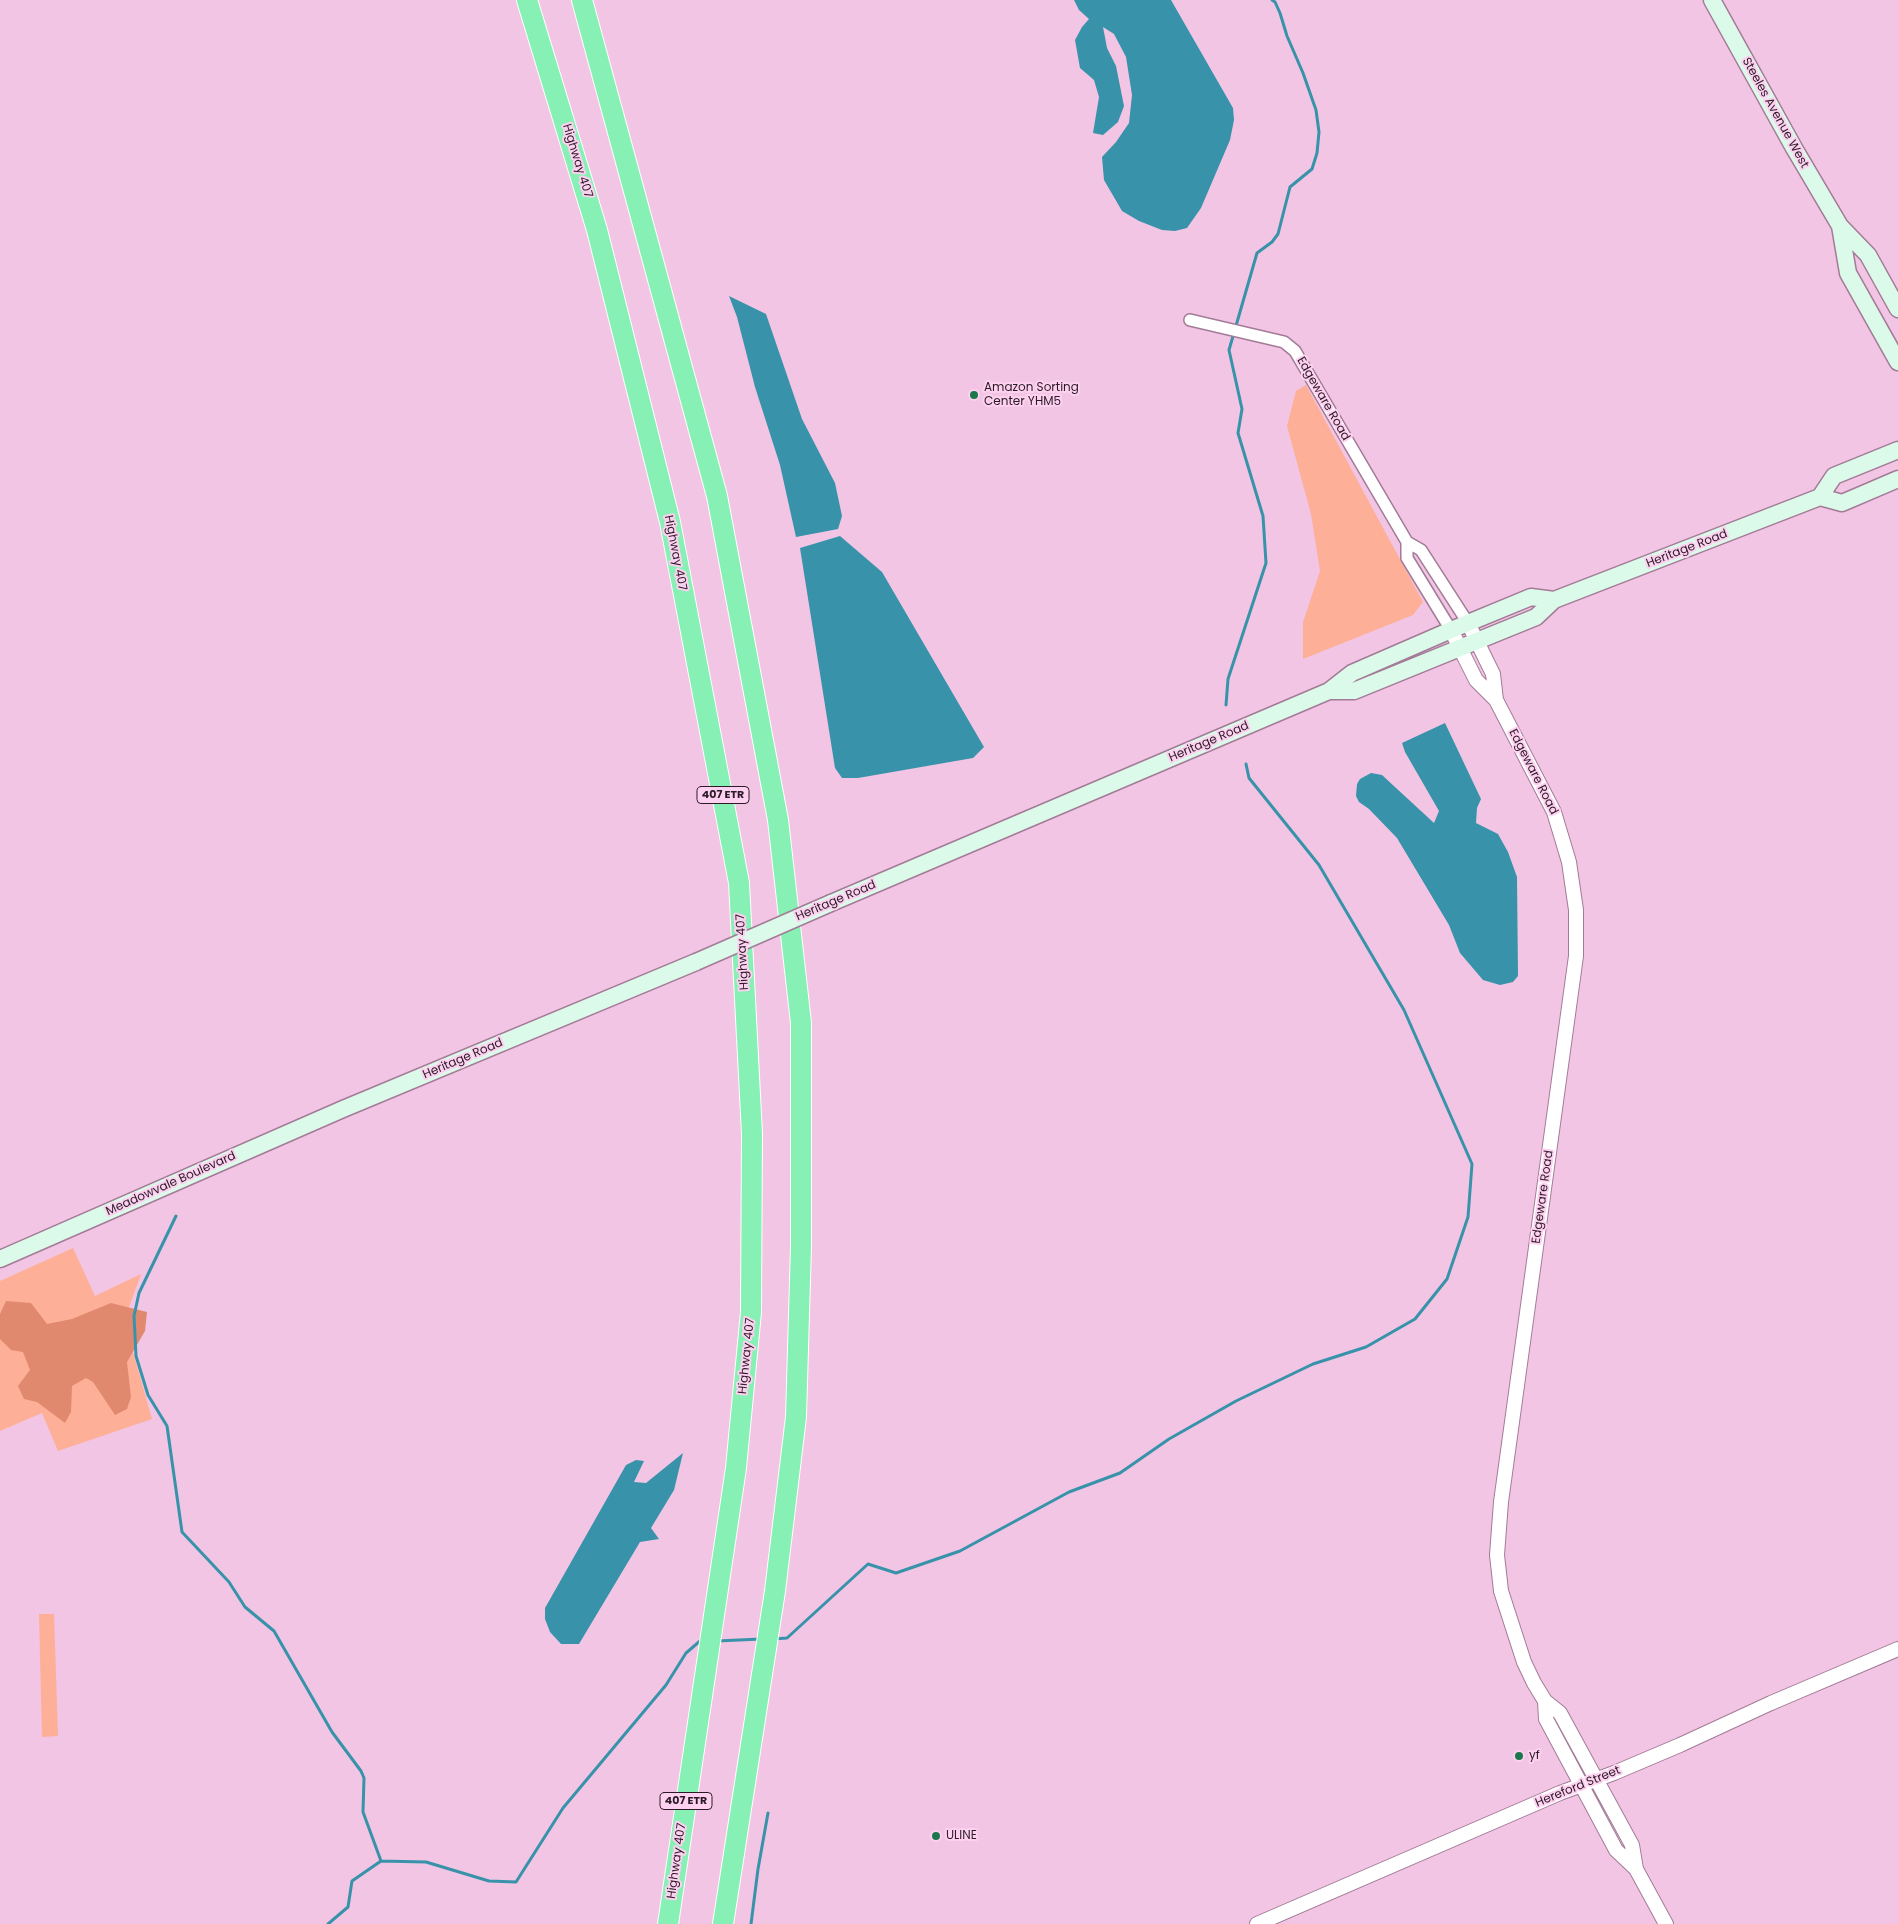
<!DOCTYPE html>
<style>
body{margin:0}
canvas{display:block;background:#f1c5e3}
</style>
<canvas width="1898" height="1924"></canvas>
<script>
const context = document.querySelector('canvas').getContext('2d');
context.lineJoin = 'round';
function paint(path, color) { context.fillStyle = color; context.fill(path, 'evenodd'); }
const shape = rows => new Path2D(rows.map(r => 'M' + r).join(''));
function trace(path, color, width, dash) { context.strokeStyle = color; context.lineWidth = width; context.lineCap = dash ? 'butt' : 'round'; context.setLineDash(dash || []); context.stroke(path); }
function label(font, color, halo, rows, align = 'center') {
  context.font = font + ' Poppins,sans-serif'; context.lineWidth = 4; context.setLineDash([]); context.textBaseline = 'middle'; context.strokeStyle = halo; context.fillStyle = color; for (const [text, x, y, turn = 0] of rows) {
    context.save(); context.translate(x, y); context.rotate((+turn || 0) * Math.PI / 180); context.textAlign = isNaN(turn) ? turn : align; if (halo) context.strokeText(text, 0, 0); context.fillText(text, 0, 0); context.restore();
  }
}
const green = shape([
 [1306,385,1423,602,1413,615,1303,659,1303,622,1320,571,1311,514,1287,426,1296,391],
 [73,1248,95,1296,141,1274,124,1321,152,1419,58,1451,42,1413,0,1431,0,1281],
 [39,1614,54,1614,58,1736,42,1737]
]);
const forest = shape([
 [6,1301,31,1303,47,1324,72,1319,111,1303,147,1312,145,1331,127,1362,131,1397,127,1409,115,1415,93,1382,86,1378,72,1386,71,1412,65,1423,37,1402,24,1399,18,1386,30,1370,23,1352,11,1350,0,1339,0,1314]
]);
const water = shape([
 [1074,0,1171,0,1233,108,1234,120,1230,140,1201,208,1187,228,1175,231,1162,230,1139,221,1122,211,1104,180,1102,157,1116,142,1129,123,1132,95,1126,57,1114,34,1103,27,1107,48,1116,66,1124,106,1118,122,1103,135,1093,133,1099,97,1094,80,1080,68,1075,40,1082,27,1089,19,1079,10],
 [729,296,766,314,802,419,835,483,842,516,838,529,796,537,780,465,755,387,737,317],
 [840,536,882,572,984,747,973,758,858,778,842,778,835,768,800,548],
 [1445,723,1481,799,1477,808,1476,823,1498,834,1508,852,1517,877,1518,976,1513,982,1500,985,1483,980,1460,953,1449,925,1397,838,1369,809,1359,802,1356,796,1357,784,1360,779,1371,773,1382,775,1434,823,1439,811,1405,752,1402,743],
 [683,1453,674,1490,651,1528,659,1539,640,1542,579,1644,561,1644,550,1632,545,1619,545,1608,626,1465,636,1460,644,1461,634,1482,646,1483]
]);
const stream = shape([
 [1226,705,1228,679,1266,563,1263,516,1238,433,1242,409,1229,350,1257,253,1272,242,1278,234,1290,187,1312,169,1317,153,1319,132,1316,110,1303,73,1287,36,1280,13,1275,2,1272,0],
 [176,1216,139,1293,134,1316,136,1356,148,1395,167,1426,182,1532,229,1582,245,1607,274,1631,332,1732,361,1771,364,1778,363,1812,381,1861],
 [774,1639,787,1638,868,1564,896,1573,960,1551,1069,1492,1120,1473,1169,1439,1236,1401,1313,1364,1366,1347,1415,1319,1447,1279,1468,1217,1472,1164,1404,1010,1319,865,1249,778,1246,764],
 [717,1641,761,1639],
 [328,1924,348,1907,352,1881,381,1861,426,1862,489,1881,516,1882,563,1808,666,1685,686,1653,700,1641,703,1641],
 [751,1924,758,1869,768,1813]
]);
const minor = shape([
 [1190,320,1284,342,1295,351,1407,542,1407,558,1451,630],
 [1407,542,1421,550,1468,623]
]);
const tertiary = shape([
 [1468,623,1493,674,1496,700],
 [1451,630,1476,680,1496,700,1554,812,1569,862,1576,910,1576,956,1501,1502,1497,1555,1501,1591,1524,1662,1534,1683,1545,1701,1560,1713,1632,1845,1636,1869],
 [1545,1701,1546,1719,1616,1850,1636,1869,1666,1924],
 [1257,1924,1560,1793,1614,1773,1680,1745,1771,1703,1898,1649]
]);
const secondary = shape([
 [1712,0,1794,148,1840,226,1868,255,1898,309],
 [1840,226,1848,273,1898,362],
 [1820,497,1834,476,1898,450],
 [1329,691,1354,691,1536,617,1554,600,1820,497,1842,503,1898,479],
 [831,903,1329,691,1352,673,1451,630,1531,597,1554,600],
 [0,1259,343,1109,696,962]
]);
const motorway = shape([
 [527,0,597,230,670,522,739,883,752,1134,751,1312,736,1468,668,1924],
 [582,0,717,496,778,820,801,1023,801,1246,796,1417,775,1591,723,1924]
]);
const secondaryBridge = shape([
 [696,962,831,903]
]);
const markers = [
 [974,395,5,"#1b774c"],
 [1519,1756,5,"#1b774c"],
 [936,1836,5,"#1b774c"]
];
const shields = [
 [723,795,52],
 [686,1801,52]
];
const shieldNames = [
 ["407 ETR",723,795],
 ["407 ETR",686,1801]
];
const streetNames = [
 ["Steeles Avenue West",1775,113,61],
 ["Highway 407",577,161,73],
 ["Edgeware Road",1323,399,60],
 ["Heritage Road",1687,549,-21],
 ["Highway 407",675,553,79],
 ["Heritage Road",1209,742,-23],
 ["Edgeware Road",1533,772,63],
 ["Heritage Road",836,901,-23],
 ["Highway 407",743,952,-93],
 ["Heritage Road",463,1059,-23],
 ["Meadowvale Boulevard",171,1184,-24],
 ["Edgeware Road",1543,1197,-82],
 ["Highway 407",747,1356,-84],
 ["Hereford Street",1578,1787,-22],
 ["Highway 407",677,1861,-82]
];
const poiNames = [
 ["Amazon Sorting",984,388],
 ["Center YHM5",984,402],
 ["yf",1529,1756],
 ["ULINE",946,1836]
];
paint(green, '#feaf97');
paint(forest, '#e0896e');
paint(water, '#3893aa');
trace(stream, '#3893aa', 3);
trace(minor, '#a37b97', 14);
trace(tertiary, '#a37b97', 16);
trace(secondary, '#a37b97', 19);
trace(motorway, '#fff', 22);
trace(minor, '#fff', 11);
trace(tertiary, '#fff', 14);
trace(secondary, '#dbfae9', 16);
trace(motorway, '#86f0b5', 20);
trace(secondaryBridge, '#a37b97', 19, []);
trace(secondaryBridge, '#dbfae9', 16);
for (const [x, y, r, color] of markers) { const dot = new Path2D(); dot.arc(x, y, r, 0, 2 * Math.PI); context.fillStyle = color; context.fill(dot); trace(dot, '#fed1f0', 2); }
for (const [x, y, w] of shields) { const box = new Path2D(); box.roundRect(x - w / 2, y - 8.5, w, 17, 4); context.fillStyle = '#fed1f0'; context.fill(box); trace(box, '#2b1b26', 1); }
label('bold 11px', '#2b1b26', null, shieldNames);
label('12px', '#2b1b26', '#fed1f0', streetNames);
label('12px', '#2b1b26', '#fed1f0', poiNames, 'left');
</script>
